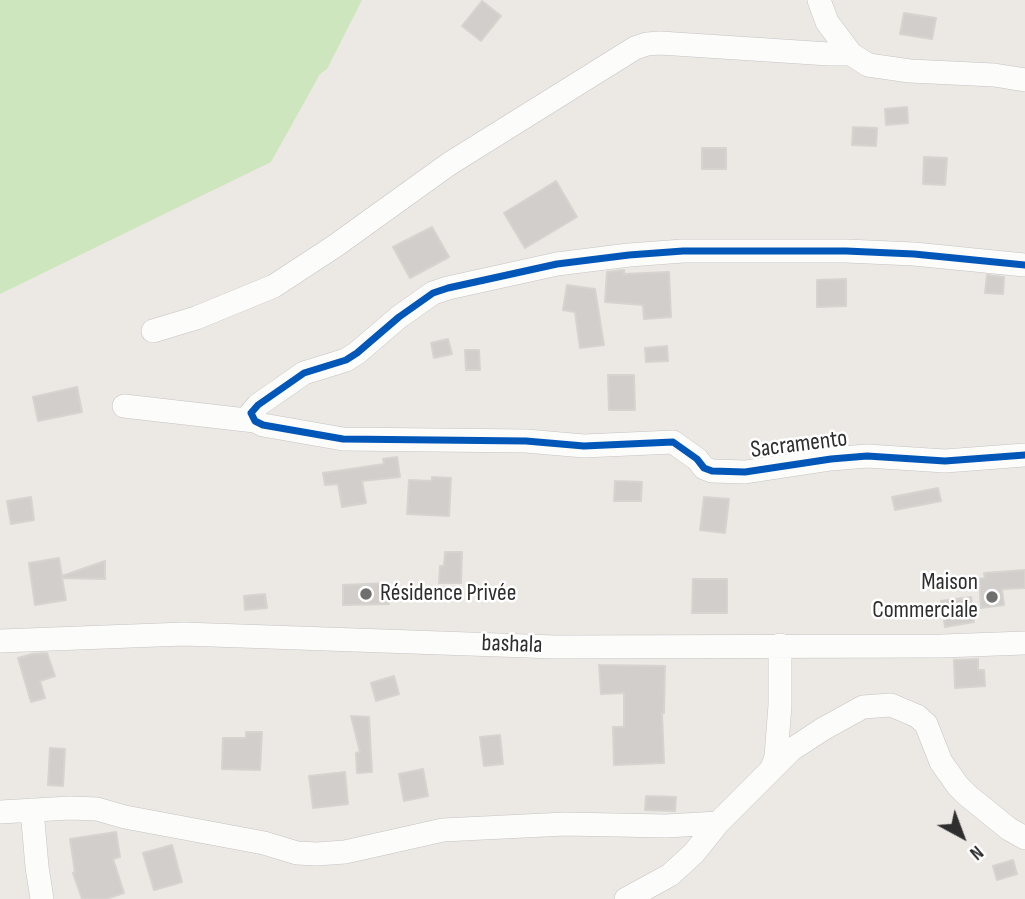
<!DOCTYPE html>
<meta charset="utf-8">
<style>
body{margin:0}
#map{position:relative;width:1025px;height:899px;overflow:hidden;background:#ece8e4;font-family:"Sofia Sans Condensed",sans-serif}
canvas{display:block}
.north{position:absolute;left:927px;top:801px;width:70px;height:70px;-webkit-text-stroke:5px #fff;paint-order:stroke;rotate:139deg;font-size:19px;font-weight:700;line-height:28px;text-align:center;color:#2e2e2e}
.north::after{content:'';display:block;margin:auto;width:24px;height:32px;background:#2e2e2e;clip-path:polygon(50% 0,100% 100%,50% 72%,0 100%)}
</style>
<div id="map">
<canvas width="1025" height="899"></canvas>
<div class="north">N</div>
</div>
<script>
const context = document.querySelector('canvas').getContext('2d');
context.lineJoin = 'round';
function paint(path, color) { context.fillStyle = color; context.fill(path, 'evenodd'); }
const shape = rows => new Path2D(rows.map(r => 'M' + r).join(''));
function trace(path, color, width, dash) { context.strokeStyle = color; context.lineWidth = width; context.lineCap = dash ? 'butt' : 'round'; context.setLineDash(dash || []); context.stroke(path); }
function label(font, color, halo, rows, align = 'center') {
  context.font = font + ' "Sofia Sans Condensed",sans-serif'; context.lineWidth = 5; context.setLineDash([]); context.textBaseline = 'middle'; context.strokeStyle = halo; context.fillStyle = color; for (const [text, x, y, turn = 0] of rows) {
    context.save(); context.translate(x, y); context.rotate((+turn || 0) * Math.PI / 180); context.textAlign = isNaN(turn) ? turn : align; if (halo) context.strokeText(text, 0, 0); context.fillText(text, 0, 0); context.restore();
  }
}
const green = shape([
 [0,0,362,0,327,69,320,74,271,162,0,294]
]);
const building = shape([
 [482,1,501,16,481,41,462,26,482,1],
 [904,13,936,18,932,39,900,34,904,13],
 [907,107,908,123,886,125,885,109,907,107],
 [853,127,877,128,876,146,852,145,853,127],
 [702,148,726,148,726,169,702,169,702,148],
 [924,157,947,158,945,185,923,184,924,157],
 [556,181,577,217,525,248,504,213,556,181],
 [432,227,449,257,410,278,393,247,432,227],
 [624,270,624,274,669,272,671,317,644,319,643,305,605,302,607,272,624,270],
 [987,275,1004,277,1003,294,985,293,987,275],
 [846,279,846,306,817,307,817,280,846,279],
 [567,285,595,289,604,345,580,348,575,312,563,310,567,285],
 [448,339,452,354,434,358,431,343,448,339],
 [667,346,668,361,646,362,645,348,667,346],
 [465,350,479,350,480,370,466,370,465,350],
 [608,375,634,375,635,410,609,410,608,375],
 [77,387,82,412,38,421,33,397,77,387],
 [397,457,400,477,362,481,366,503,342,507,338,484,325,485,323,473,384,464,383,459,397,457],
 [432,477,451,478,449,516,407,514,409,480,432,481,432,477],
 [615,481,642,482,641,501,614,501,615,481],
 [938,488,941,501,895,510,892,497,938,488],
 [31,497,34,520,11,524,7,501,31,497],
 [704,497,729,499,725,533,700,530,704,497],
 [445,552,462,552,461,583,439,583,440,566,444,566,445,552],
 [59,558,62,576,105,561,105,579,62,578,66,600,35,605,29,563,59,558],
 [1025,570,1025,588,1002,589,1004,605,981,608,979,579,985,578,984,573,1025,570],
 [693,579,727,579,727,613,692,613,693,579],
 [389,583,389,604,343,605,343,585,389,583],
 [265,594,267,608,245,610,244,596,265,594],
 [971,597,974,622,945,627,941,601,971,597],
 [47,653,55,676,40,681,45,698,31,702,18,658,32,654,47,653],
 [978,659,978,670,984,670,985,686,955,688,954,660,978,659],
 [599,665,665,666,664,713,662,713,664,763,614,765,613,727,624,727,624,693,601,694,599,665],
 [394,676,399,694,376,701,371,683,394,676],
 [351,716,369,717,372,772,357,773,356,753,360,752,351,716],
 [246,732,262,732,260,770,222,769,223,738,246,738,246,732],
 [500,735,503,764,484,766,480,737,500,735],
 [50,748,65,749,63,786,48,785,50,748],
 [423,769,428,796,404,801,399,774,423,769],
 [345,772,348,804,313,808,309,776,345,772],
 [646,796,676,797,675,811,645,810,646,796],
 [116,832,120,857,113,859,124,893,106,899,82,899,73,873,75,872,70,839,116,832],
 [172,845,182,882,154,890,143,853,172,845],
 [1013,860,1017,874,997,880,993,866,1013,860]
]);
const minor = shape([
 [819,0,827,22,851,54],
 [1025,265,914,254,846,251,683,251,629,255,557,264,448,288,433,293,399,317,357,353,346,360,304,373,258,405,251,413,255,421,263,425,343,439,526,441,584,446,673,442,697,459,704,468,712,471,745,472,831,459,867,456,945,461,1025,455],
 [153,331,196,318,274,286,335,246,449,164,635,48,647,44,660,43,829,54,851,54,868,65,910,71,994,75,1025,80],
 [124,406,255,421],
 [0,641,184,634,555,647,942,646,1025,643],
 [772,768,776,757,780,705,780,645],
 [32,810,37,867,42,899],
 [0,812,70,808,97,809,125,817,264,843,297,853,317,854,345,852,443,830,565,824,666,826,718,823],
 [626,899,670,875,694,853,718,823,791,750,823,729,863,707,891,705,917,716,926,724,941,762,958,786,967,795,1009,829,1025,838]
]);
const cycleway = shape([
 [1025,265,914,254,846,251,683,251,629,255,557,264,448,288,433,293,399,317,357,353,346,360,304,373,258,405,251,413,255,421,263,425,343,439,526,441,584,446,673,442,697,459,704,468,712,471,745,472,831,459,867,456,945,461,1025,455]
]);
const markers = [
 [366,594,7,"#706f6e"],
 [992,597,7,"#706f6e"]
];
const streetNames = [
 ["Sacramento",799,445,-7],
 ["bashala",512,645,2]
];
const poiNames = [
 ["Maison",978,583],
 ["Commerciale",978,611],
 ["Résidence Privée",380,594,"left"]
];
paint(green, '#cee6be');
paint(building, '#d1cecb');
trace(building, '#d7d4d0', 2);
trace(minor, '#c5c4c5', 24);
trace(minor, '#fcfcfb', 23);
trace(cycleway, '#0057b8', 7);
for (const [x, y, r, color] of markers) { const dot = new Path2D(); dot.arc(x, y, r, 0, 2 * Math.PI); context.fillStyle = color; context.fill(dot); trace(dot, '#fff', 2.5); }
label('24px', '#2e2e2e', '#fff', streetNames);
label('24px', '#2e2e2e', '#fff', poiNames, 'right');
</script>
